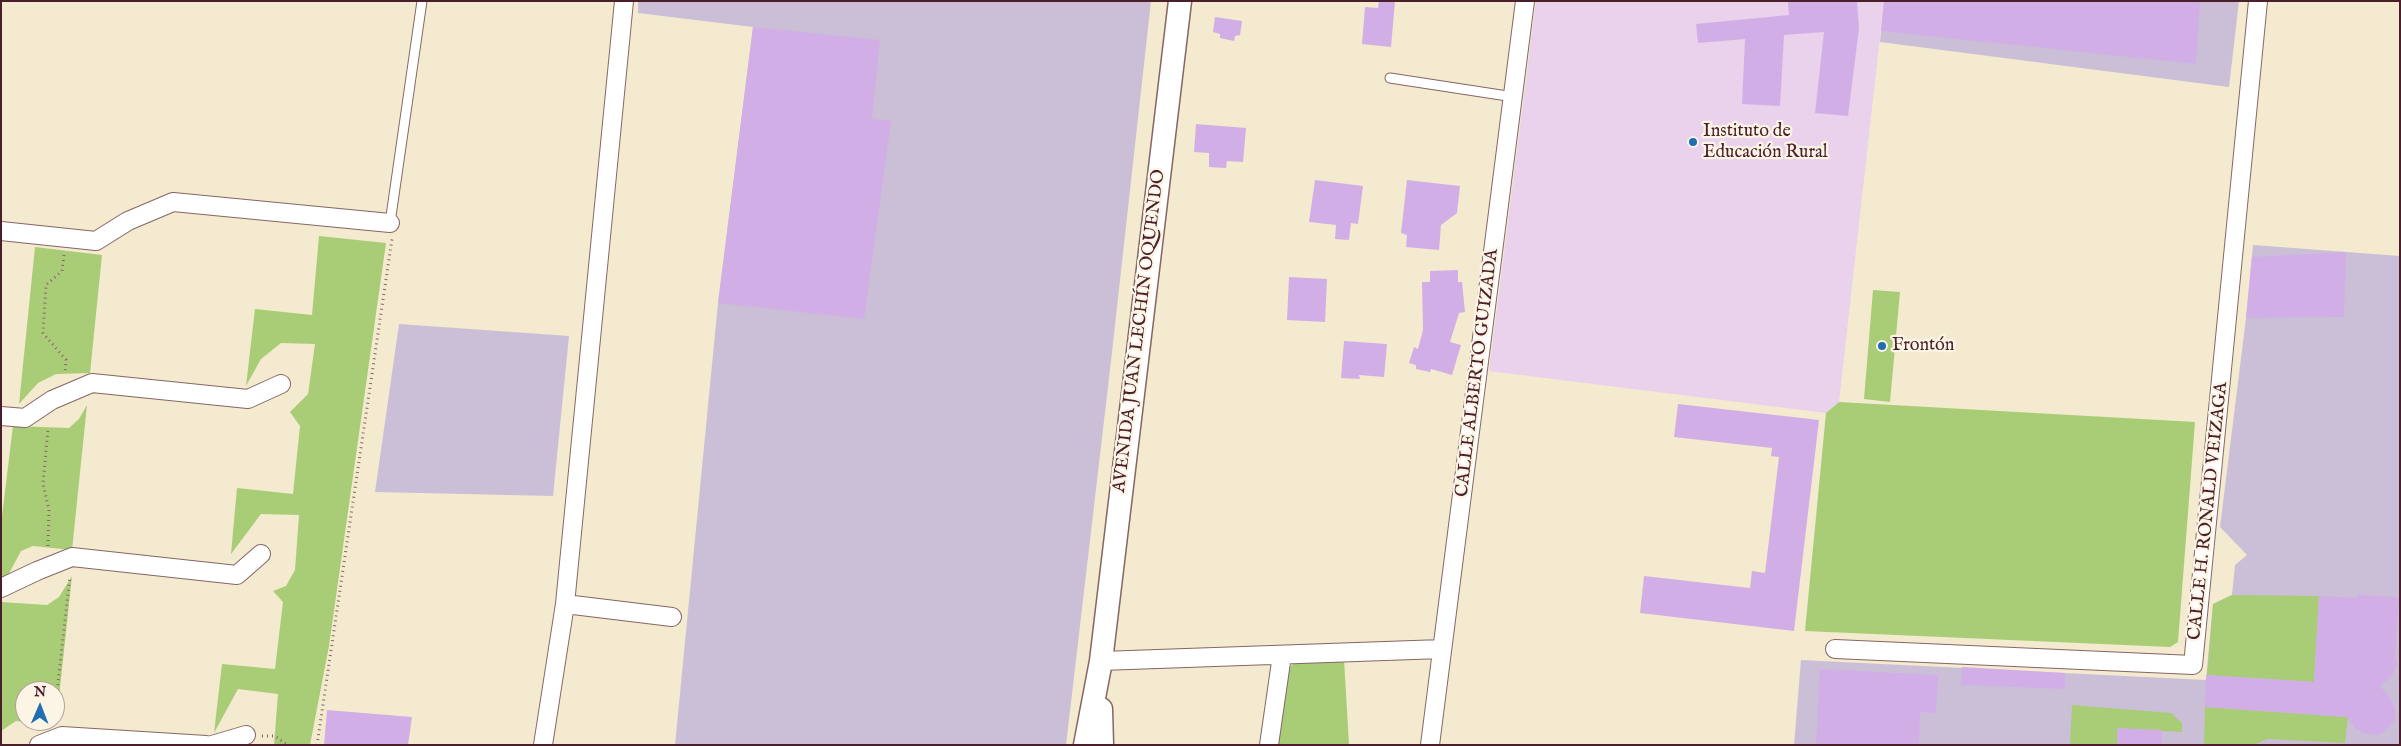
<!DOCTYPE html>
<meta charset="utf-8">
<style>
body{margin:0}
#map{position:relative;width:2401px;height:746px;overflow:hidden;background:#f3eacf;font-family:"IM FELL English",serif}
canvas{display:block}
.frame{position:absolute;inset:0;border:2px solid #4a1f2b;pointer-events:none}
.north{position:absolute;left:15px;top:681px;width:50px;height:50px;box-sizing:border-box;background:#fcf5e5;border:1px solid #b59f9b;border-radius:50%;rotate:1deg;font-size:14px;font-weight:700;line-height:20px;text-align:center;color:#4a1f2b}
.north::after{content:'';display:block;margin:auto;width:18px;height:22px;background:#1f6fb2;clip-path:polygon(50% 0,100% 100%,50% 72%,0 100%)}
</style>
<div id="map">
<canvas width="2401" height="746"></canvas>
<div class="frame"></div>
<div class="north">N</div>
</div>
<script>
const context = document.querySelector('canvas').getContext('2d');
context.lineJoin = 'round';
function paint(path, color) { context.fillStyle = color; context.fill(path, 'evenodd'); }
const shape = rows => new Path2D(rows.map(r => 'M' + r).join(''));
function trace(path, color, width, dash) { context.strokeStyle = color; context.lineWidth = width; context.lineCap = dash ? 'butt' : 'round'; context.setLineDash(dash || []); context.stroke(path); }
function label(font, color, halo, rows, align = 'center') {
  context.font = font + ' "IM FELL English",serif'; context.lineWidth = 4.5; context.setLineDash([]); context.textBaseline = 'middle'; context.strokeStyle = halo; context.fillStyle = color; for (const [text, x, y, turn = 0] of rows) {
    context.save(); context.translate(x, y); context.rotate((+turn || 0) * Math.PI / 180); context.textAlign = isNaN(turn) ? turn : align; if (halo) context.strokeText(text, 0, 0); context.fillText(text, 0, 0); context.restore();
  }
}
const built = shape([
 [1536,1,1884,1,1839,402,1826,413,1489,371]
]);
const industrial = shape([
 [638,1,1151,1,1111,361,1066,745,675,745,718,303,753,27,638,13],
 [1884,1,2239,1,2229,87,1880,42],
 [2253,245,2400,256,2400,745,1794,745,1801,660,2206,680,2213,604,2232,595,2235,565,2247,555,2220,527,2246,318],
 [399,324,569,336,553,496,375,492]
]);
const green = shape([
 [319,236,386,243,329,646,310,745,274,745,278,694,238,689,214,733,222,664,275,669,283,602,273,591,286,586,295,570,299,515,261,514,231,554,237,488,293,494,300,426,290,412,308,394,315,344,281,343,261,359,246,386,255,309,312,315],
 [35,247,102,255,90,373,56,374,38,383,19,404],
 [1873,290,1900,292,1890,402,1864,399],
 [1839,402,2195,422,2178,642,2170,647,1805,631,1826,413],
 [87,405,72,550,33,546,21,551,6,579,1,580,1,524,13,426,69,428,79,419],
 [72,576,56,725,16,721,1,731,1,602,47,605,59,597],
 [25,691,55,691,55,721,25,721],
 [2232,595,2319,596,2314,682,2207,675,2213,604],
 [1344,659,1349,745,1278,745,1285,672,1295,662],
 [2072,705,2171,713,2182,723,2182,732,2117,729,2117,745,2070,745],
 [2205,707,2348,717,2345,743,2267,739,2254,745,2204,745]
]);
const building = shape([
 [1379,1,1395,1,1391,47,1362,44,1365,7,1378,8],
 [1788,1,1857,1,1859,28,1848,116,1815,113,1824,32,1784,35,1780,106,1742,104,1745,39,1698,43,1696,24,1789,15],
 [1884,1,2200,1,2196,64,1881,31],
 [1215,17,1242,21,1240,35,1235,36,1234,41,1220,38,1220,34,1213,32],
 [753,27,880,40,872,119,891,121,864,319,718,303],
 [1196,124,1246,128,1243,162,1227,161,1226,168,1209,167,1209,153,1194,152],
 [1315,180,1363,186,1358,224,1351,223,1349,240,1335,239,1336,225,1309,222],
 [1407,180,1460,186,1457,213,1441,225,1439,250,1406,247,1407,235,1401,233],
 [2346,252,2344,317,2246,318,2252,257],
 [1458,270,1458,282,1462,282,1465,312,1459,313,1450,342,1461,345,1452,375,1431,369,1430,372,1416,369,1416,365,1409,363,1414,347,1418,349,1423,330,1422,282,1430,282,1430,271],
 [1289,277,1327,279,1325,322,1287,320],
 [1344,341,1387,344,1384,377,1359,375,1360,379,1341,378],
 [1678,404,1819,420,1794,631,1640,613,1644,576,1750,588,1752,571,1765,573,1779,457,1771,456,1772,448,1674,437],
 [2358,595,2399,597,2395,655,2397,664,2392,676,2380,686,2392,700,2396,714,2394,721,2384,732,2377,735,2363,733,2356,729,2347,717,2205,707,2206,675,2314,682,2319,596,2357,598],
 [1962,667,2065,673,2065,689,1961,685],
 [1820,669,1938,675,1936,713,1920,712,1919,745,1816,745],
 [327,710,412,717,408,745,324,745],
 [2117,728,2162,730,2161,745,2117,745]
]);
const path = shape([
 [64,255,62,271,46,285,43,333,66,360,65,373],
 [48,546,49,510,43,484,48,429],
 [55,710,70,576],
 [262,736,275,736,287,745],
 [317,745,392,239]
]);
const service = shape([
 [1390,78,1514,97],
 [390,223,422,1]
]);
const minor = shape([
 [1,231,96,241,128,221,173,202,390,223],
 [1,416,25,418,52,400,92,383,248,399,281,384],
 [1,588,37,571,72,557,237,575,261,554],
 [565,604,672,617],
 [1835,649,2193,665,2258,1],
 [1101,661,1442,649],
 [39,745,62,736,206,745],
 [212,745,246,735],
 [543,745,565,604,624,1],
 [1269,745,1282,655],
 [1430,745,1525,1]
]);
const tertiary = shape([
 [1101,709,1102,745],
 [1085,745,1101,661,1180,1]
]);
const markers = [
 [1693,142,5,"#1f6fb2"],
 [1882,346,5,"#1f6fb2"]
];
const poiNames = [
 ["Instituto de",1703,132],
 ["Educación Rural",1703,153],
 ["Frontón",1892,346]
];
const streetNames = [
 ["AVENIDA JUAN LECHÍN OQUENDO",1140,331,-83],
 ["CALLE ALBERTO GUIZADA",1478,373,-83],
 ["CALLE H. RONALD VEIZAGA",2209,511,-84]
];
paint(built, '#ead1ec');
paint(industrial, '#cabfd6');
paint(green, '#a9cd77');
paint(building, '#d1afe6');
trace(service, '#856664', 11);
trace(minor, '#856664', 20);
trace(tertiary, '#856664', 25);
trace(path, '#856664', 3, [1, 4]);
trace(service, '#fff', 9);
trace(minor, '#fff', 18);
trace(tertiary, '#fff', 22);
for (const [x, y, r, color] of markers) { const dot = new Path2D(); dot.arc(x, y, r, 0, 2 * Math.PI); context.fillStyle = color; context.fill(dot); trace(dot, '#fcf5e5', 2); }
label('18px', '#4a1f2b', '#fcf5e5', poiNames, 'left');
label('18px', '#4a1f2b', '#fcf5e5', streetNames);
</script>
